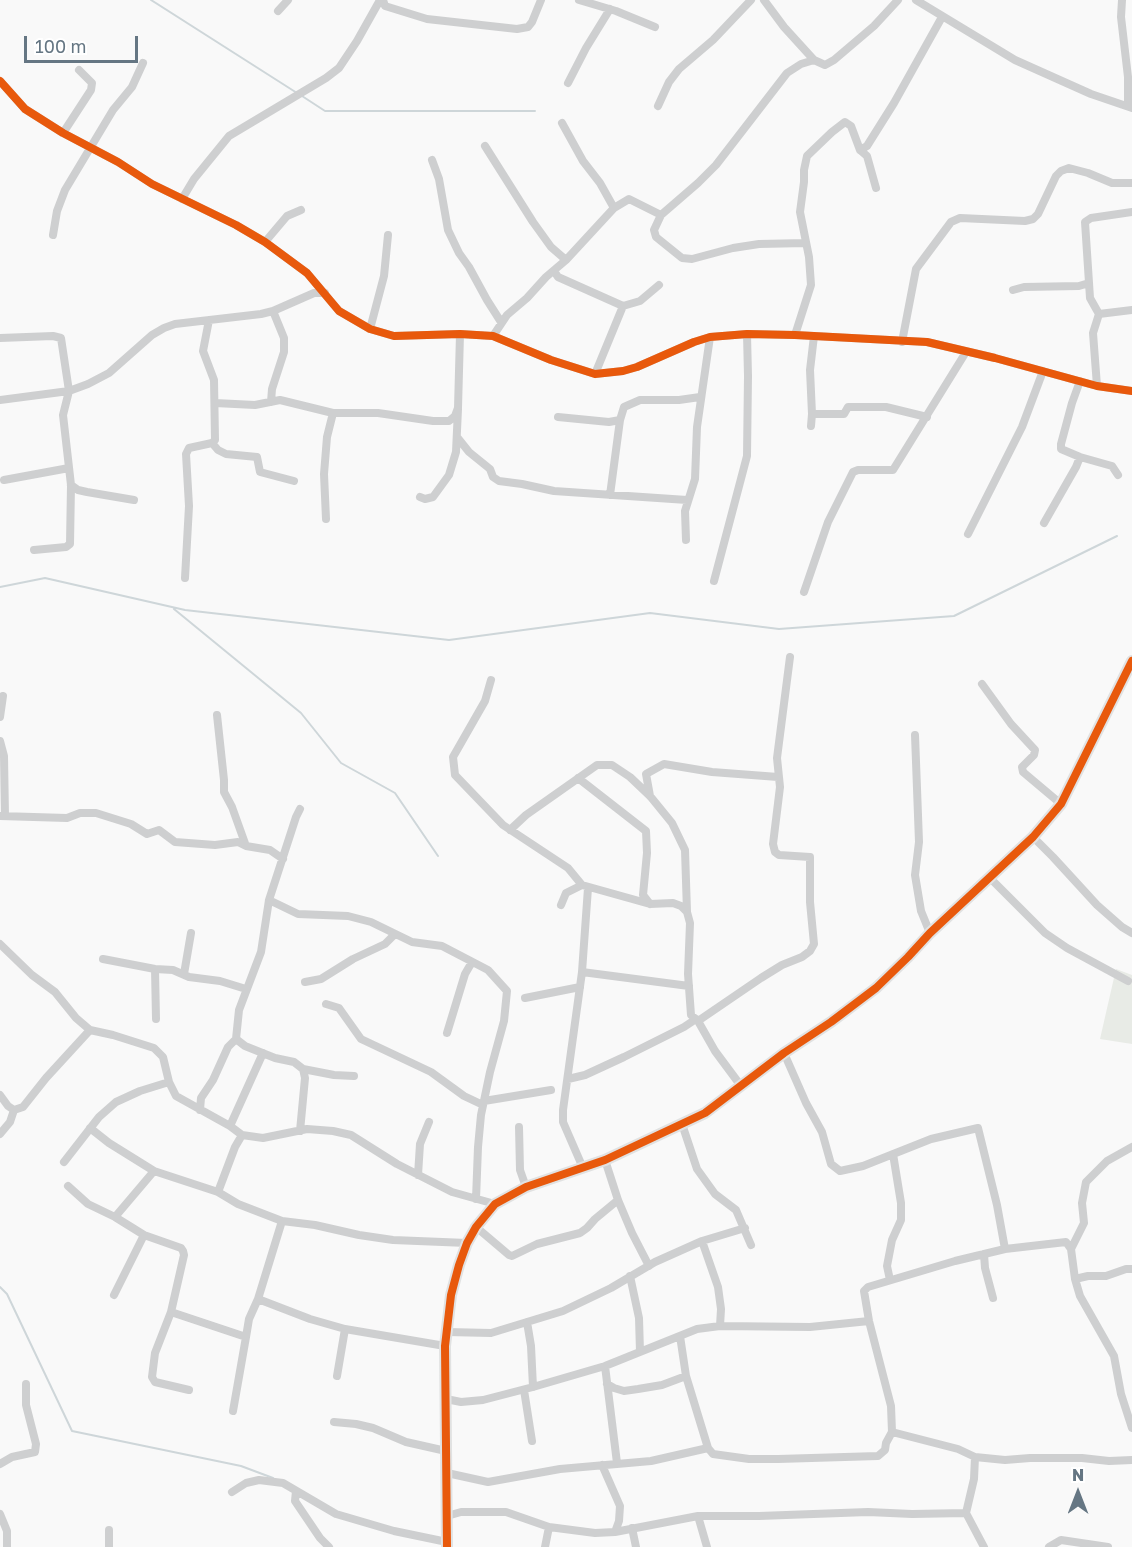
<!DOCTYPE html>
<style>
body{margin:0}
#map{position:relative;width:1132px;height:1547px;overflow:hidden;background:#f9f9f9;font-family:"Golos Text",sans-serif}
canvas{display:block}
.north{position:absolute;left:1048px;top:1463px;width:60px;height:60px;-webkit-text-stroke:4px #fff;paint-order:stroke;rotate:0deg;font-size:16px;font-weight:700;line-height:24px;text-align:center;color:#657683}
.north::after{content:'';display:block;margin:auto;width:21px;height:27px;background:#657683;clip-path:polygon(50% 0,100% 100%,50% 72%,0 100%)}
.scale{position:absolute;left:24px;top:36px;width:114px;height:27px;box-sizing:border-box;border:3px solid #657683;border-top:0;padding-left:8px;font-size:18px;line-height:21px;white-space:nowrap;color:#657683;-webkit-text-stroke:4px #fff;paint-order:stroke}
</style>
<div id="map">
<canvas width="1132" height="1547"></canvas>
<div class="north">N</div>
<div class="scale">100 m</div>
</div>
<script>
const context = document.querySelector('canvas').getContext('2d');
context.lineJoin = 'round';
function paint(path, color) { context.fillStyle = color; context.fill(path, 'evenodd'); }
const shape = rows => new Path2D(rows.map(r => 'M' + r).join(''));
function trace(path, color, width, dash) { context.strokeStyle = color; context.lineWidth = width; context.lineCap = dash ? 'butt' : 'round'; context.setLineDash(dash || []); context.stroke(path); }
const green = shape([
 [1116,969,1132,975,1132,1044,1100,1039]
]);
const stream = shape([
 [151,0,297,93],
 [302,96,325,111,535,111],
 [0,587,45,578,185,610,449,640,650,613,779,629,954,616,1117,536],
 [174,609,301,713,341,763,395,793,438,856],
 [0,1287,7,1294,72,1431,241,1466,273,1478]
]);
const street = shape([
 [383,0,385,6,427,19,517,29,528,27,532,22,541,0],
 [579,0,616,11,655,27],
 [764,0,784,27,814,60],
 [916,0,1015,60,1091,94,1132,108],
 [1122,0,1121,17,1128,77,1128,106],
 [278,11,288,0],
 [0,81,25,109,63,133,118,162,152,184,236,225,265,242,307,273,339,311,370,329,394,336,460,334,493,336,551,360,595,374,623,371,637,367,694,342,710,337,747,334,795,335,927,342,995,358,1097,386,1132,391],
 [568,83,586,48,610,9],
 [658,106,669,82,679,69,713,40,751,0],
 [562,123,583,161,600,183,614,208],
 [63,133,91,90,92,83,79,70],
 [485,146,533,222,551,247,566,260],
 [860,150,867,146,894,103,942,17],
 [432,160,439,179,448,230,459,253,469,267,487,300,501,322],
 [182,199,194,179,229,136,326,78,339,68,357,41,380,0],
 [661,215,654,230,656,237,682,258,692,259,733,248,759,244,806,243],
 [53,235,57,211,65,190,113,110,132,87,143,63],
 [265,242,287,216,301,210],
 [554,271,558,277,623,306,640,301,659,285],
 [1013,290,1024,287,1079,286,1089,283],
 [1099,314,1090,298,1085,222,1091,218,1132,212],
 [1099,314,1132,310],
 [370,329,384,276,388,235],
 [795,335,811,285,809,257,800,212,804,182,804,170,807,156,832,132,845,122,851,126,860,150,867,156,876,188],
 [493,336,507,315,527,298,546,277,566,260,614,208,629,199,661,215,698,183,716,165,787,73,801,64,814,60,825,65,834,60,874,26,898,0],
 [0,338,53,336,61,338,69,391,63,415,71,485,70,544,66,547,34,550],
 [902,342,916,269,951,222,960,218,1025,221,1033,219,1038,214,1056,176,1061,171,1069,168,1088,173,1112,183,1132,183],
 [595,374,623,306],
 [1080,381,1072,403,1061,444,1061,449,1080,457,1112,466,1118,475],
 [1097,386,1093,333,1099,314],
 [0,400,69,391,88,384,109,373,152,335,164,328,175,324,261,314,273,311,314,293,325,293],
 [271,402,272,389,284,352,284,338,273,311],
 [215,403,255,405,280,400,333,413,378,413,433,421,449,421,455,416,458,408,460,334],
 [812,414,844,414,848,407,886,407,927,417],
 [558,417,609,422,620,420],
 [811,426,812,414,810,370,814,336],
 [457,437,469,452,490,469,493,477,499,481,522,484,554,491,687,500],
 [212,443,218,450,226,454,257,457,260,472,294,481],
 [4,480,69,468],
 [71,485,78,490,87,492,134,500],
 [610,495,620,420,624,407,640,400,679,400,700,397],
 [420,497,425,499,433,497,449,475,456,452,458,409],
 [326,519,324,474,327,437,333,413],
 [1044,523,1076,467,1080,457],
 [968,534,1022,427,1043,371],
 [686,540,685,511,695,479,697,427,710,337],
 [185,578,189,506,186,454,189,448,212,443,215,440,214,380,203,351,209,320],
 [714,581,747,456,748,376,747,334],
 [804,592,828,522,853,472,858,470,893,470,966,352],
 [491,680,485,701,453,757,455,775,503,825,568,868,582,885],
 [982,684,1011,724,1035,750,1034,755,1022,767,1023,772,1061,804],
 [217,715,224,780,224,792,232,807,246,846],
 [0,717,3,696],
 [915,735,919,842,915,875,921,911,930,933],
 [0,741,4,756,5,816],
 [578,778,646,831,647,853,643,895,650,904],
 [650,796,646,774,664,764,712,772,778,777],
 [0,816,67,818,80,813,96,813,131,824,147,834,159,830,175,842,215,845,238,842,246,846,270,850,283,859],
 [510,830,526,815,597,765,612,765,630,777,650,796,672,823,685,850,687,912],
 [1033,837,1053,857,1097,905,1122,927,1132,933],
 [990,878,1045,933,1067,948,1128,981],
 [269,900,298,914,348,916,371,922,412,942,442,946,488,970,507,991,504,1021,490,1072,481,1115,478,1147,476,1199],
 [561,905,566,893,582,885,650,904,673,903,681,906,687,912,690,923,688,974,691,1015,698,1021,715,1051,741,1086],
 [0,944,32,975,55,992,76,1018,90,1030,113,1035,154,1048,163,1057,169,1082,176,1096,230,1126,242,1135,263,1138,307,1129,333,1131,351,1135,397,1164,452,1192,495,1204],
 [103,959,155,969,173,970,189,977,220,981,246,989],
 [155,969,156,1019],
 [582,972,689,986],
 [184,974,191,933],
 [305,982,321,979,353,959,385,944,395,934],
 [525,998,580,987],
 [326,1004,339,1008,361,1039,431,1072,464,1096,483,1105],
 [698,1021,761,978,782,965,802,957,810,951,814,944,810,902,810,857,779,855,775,852,773,844,780,787,777,758,790,657],
 [447,1033,465,974,472,962],
 [236,1039,245,1046,275,1058,294,1062,303,1069,305,1078,300,1131],
 [784,1053,806,1103,822,1132,831,1164,840,1171,863,1166,931,1139,978,1128,997,1205,1005,1249],
 [303,1069,334,1075,354,1076],
 [568,1079,585,1075,624,1057,684,1027,696,1019],
 [0,1095,8,1106,14,1110,23,1107,46,1078,90,1030],
 [484,1101,551,1090],
 [200,1110,201,1098,213,1080,228,1047,236,1039,239,1010,261,952,269,900,296,817,300,809],
 [682,1124,697,1169,715,1194,736,1210,751,1245],
 [230,1126,263,1053],
 [519,1127,520,1170,526,1187],
 [90,1128,109,1143,154,1171],
 [0,1134,10,1122,14,1110],
 [605,1160,618,1200,632,1233,649,1266],
 [64,1162,99,1117,116,1102,140,1091,169,1082],
 [583,1168,563,1122,563,1110,582,972,588,888],
 [418,1175,420,1144,429,1122],
 [68,1186,88,1204,115,1217,154,1171,218,1192,238,1204,282,1221,315,1225,359,1235,393,1240,467,1243],
 [218,1192,235,1147,242,1135],
 [115,1217,144,1235,181,1248,183,1251,184,1255,171,1312],
 [476,1227,509,1255,512,1256,537,1244,580,1233,587,1228,595,1219,618,1200],
 [702,1241,718,1287,721,1309,720,1326],
 [1071,1249,1084,1223,1082,1203,1086,1182,1107,1161,1132,1147],
 [984,1254,985,1268,993,1298],
 [630,1276,639,1318,640,1352],
 [1075,1279,1088,1276,1106,1276,1126,1269,1132,1269],
 [890,1280,887,1266,892,1240,901,1220,901,1203,893,1154],
 [114,1295,144,1235],
 [258,1299,310,1319,345,1329,445,1346],
 [527,1322,531,1346,533,1387],
 [447,1332,491,1333,563,1311,611,1288,655,1262,702,1241,745,1228],
 [680,1336,686,1376,708,1448,713,1454,749,1459,778,1459,878,1456,885,1450,886,1443,892,1432,891,1406,869,1321,864,1291,868,1287,955,1261,1005,1249,1066,1242,1071,1249,1075,1279,1080,1296,1114,1356,1121,1394,1132,1428],
 [605,1366,617,1463],
 [337,1376,345,1329],
 [607,1384,614,1388,624,1391,638,1389,662,1385,686,1376],
 [189,1390,155,1382,152,1377,155,1353,171,1312,246,1337,249,1319,258,1299,282,1221],
 [524,1390,532,1441],
 [446,1399,461,1402,483,1400,533,1387,605,1366,697,1329,720,1326,810,1327,869,1321],
 [233,1411,246,1337],
 [334,1422,356,1424,373,1428,406,1442,446,1451],
 [892,1432,958,1449,975,1457,1005,1460,1030,1458,1082,1458,1109,1461,1132,1460],
 [975,1457,974,1479,966,1513,984,1547],
 [0,1464,12,1457,35,1452,36,1444,26,1405,26,1384],
 [602,1465,620,1506,619,1521,615,1532],
 [447,1473,488,1482,560,1469,651,1461,708,1448],
 [296,1491,295,1501,320,1538,329,1547],
 [232,1492,246,1483,259,1480,283,1483,336,1514,394,1531,447,1542],
 [0,1514,7,1531,7,1547],
 [447,1516,461,1512,506,1512,549,1527,595,1533,615,1532,698,1516,759,1516,868,1512,912,1514,966,1513],
 [698,1516,707,1547],
 [632,1528,636,1547],
 [109,1530,109,1547],
 [545,1547,549,1527],
 [1049,1547,1061,1540,1108,1547]
]);
const secondary = shape([
 [447,1547,445,1346,451,1295,459,1265,467,1243,476,1227,495,1204,526,1187,605,1160,705,1113,784,1053,831,1022,876,988,908,957,930,933,1033,837,1061,804,1132,661]
]);
const cycleway = shape([
 [0,81,25,109,63,133,118,162,152,184,236,225,265,242,307,273,339,311,370,329,394,336,460,334,493,336,551,360,595,374,623,371,637,367,694,342,710,337,747,334,795,335,927,342,995,358,1097,386,1132,391],
 [447,1547,445,1346,451,1295,459,1265,467,1243,476,1227,495,1204,526,1187,605,1160,705,1113,784,1053,831,1022,876,988,908,957,930,933,1033,837,1061,804,1132,661]
]);
paint(green, '#e8ebe6');
trace(stream, '#ced6d9', 2);
trace(street, '#cecfd0', 8);
trace(secondary, '#e1e2e2', 12);
trace(cycleway, '#e8590c', 8);
</script>
